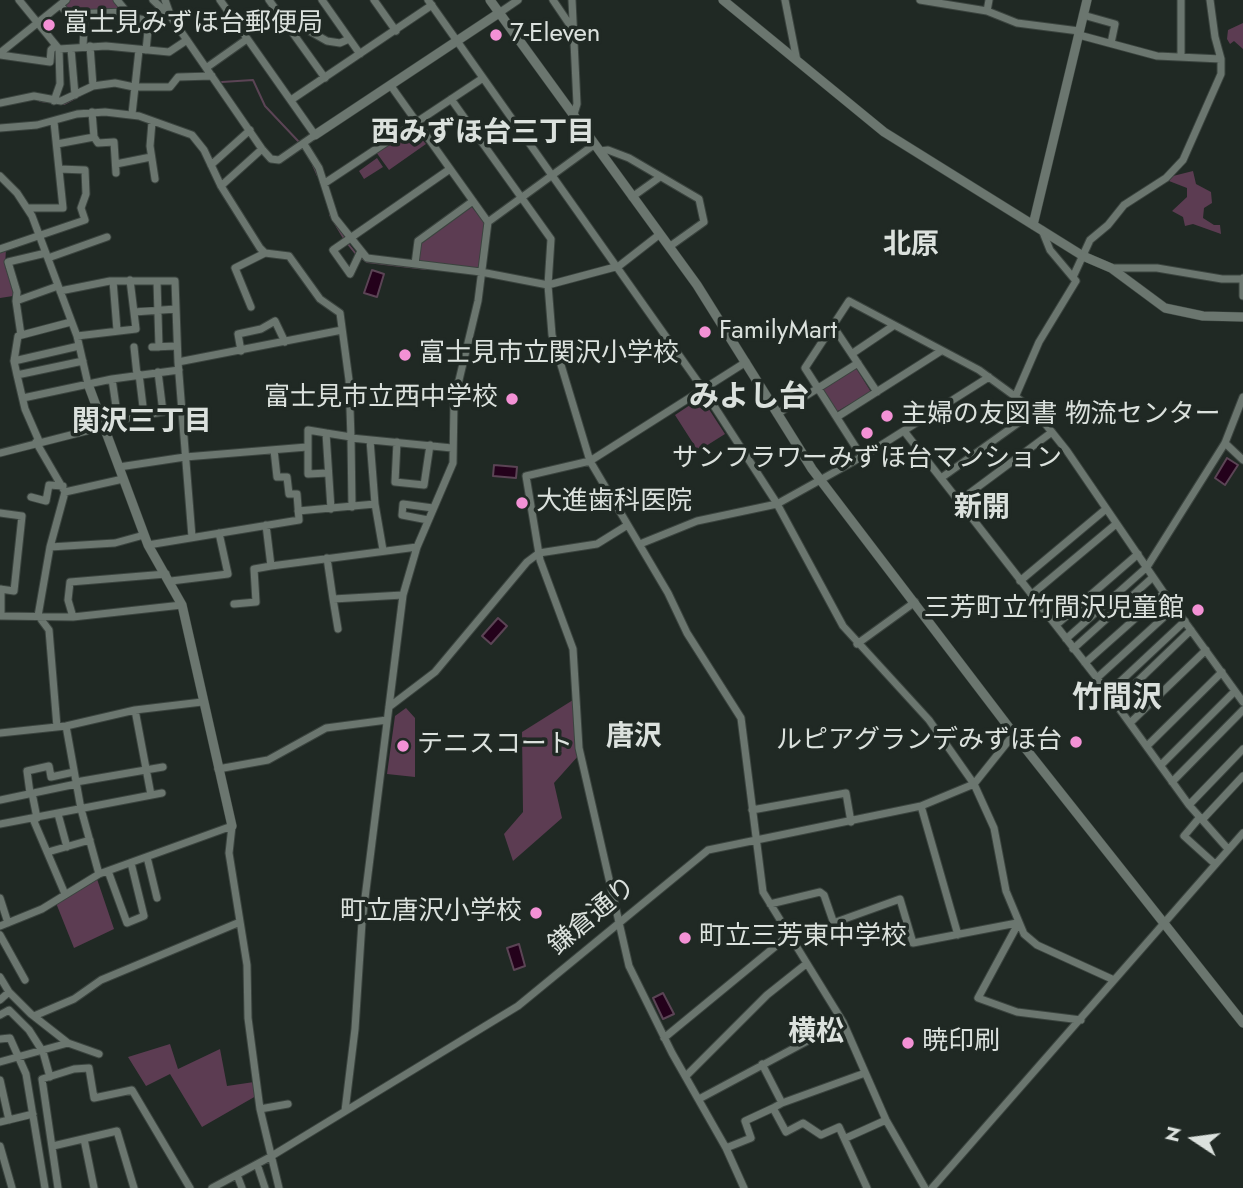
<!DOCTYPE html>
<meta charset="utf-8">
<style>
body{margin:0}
#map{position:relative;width:1243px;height:1188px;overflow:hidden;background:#202924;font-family:Jost,sans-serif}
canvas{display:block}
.north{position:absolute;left:1159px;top:1104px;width:70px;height:70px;-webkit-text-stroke:5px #202924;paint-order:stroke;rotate:283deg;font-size:19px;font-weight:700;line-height:28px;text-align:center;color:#dbe1dd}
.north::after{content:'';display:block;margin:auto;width:24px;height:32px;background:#dbe1dd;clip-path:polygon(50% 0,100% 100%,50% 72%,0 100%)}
</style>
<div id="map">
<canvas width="1243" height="1188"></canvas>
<div class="north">N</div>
</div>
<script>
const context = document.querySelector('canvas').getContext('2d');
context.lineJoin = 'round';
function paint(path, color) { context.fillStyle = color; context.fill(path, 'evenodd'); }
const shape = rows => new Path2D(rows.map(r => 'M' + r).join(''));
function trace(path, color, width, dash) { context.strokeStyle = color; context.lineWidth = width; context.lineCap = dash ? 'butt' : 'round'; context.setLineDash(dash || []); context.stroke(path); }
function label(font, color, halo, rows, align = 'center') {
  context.font = font + ' Jost,"Noto Sans JP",sans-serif'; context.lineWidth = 7; context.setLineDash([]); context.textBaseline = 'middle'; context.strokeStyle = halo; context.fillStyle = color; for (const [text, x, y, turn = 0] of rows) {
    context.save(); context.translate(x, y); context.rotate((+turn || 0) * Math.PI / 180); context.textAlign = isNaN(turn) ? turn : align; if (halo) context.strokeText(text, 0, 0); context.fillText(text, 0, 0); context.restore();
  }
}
const green = shape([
 [70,0,115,0,122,10,69,11,63,5],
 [1243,23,1243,49,1234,41,1230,44,1227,39,1228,30],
 [412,128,426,144,389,170,376,152],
 [377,158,383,167,364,179,359,171],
 [1193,171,1196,184,1211,192,1212,203,1204,208,1203,218,1214,225,1220,225,1221,234,1193,224,1185,226,1183,217,1172,211,1187,197,1187,188,1169,181,1173,176],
 [471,206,485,223,479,268,418,263,421,242],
 [6,249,5,266,14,293,13,296,0,298,0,251],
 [856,368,871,392,836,412,823,392,824,388],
 [699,399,703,400,725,434,698,451,675,415],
 [573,700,579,755,554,783,562,818,513,861,504,834,523,812,522,732],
 [406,708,415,718,415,777,387,774,395,716],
 [97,879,114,929,74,948,56,903],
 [170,1044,178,1069,220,1049,227,1086,254,1082,256,1096,202,1127,170,1074,146,1086,128,1057]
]);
const water = shape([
 [372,270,384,274,377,297,364,293,372,270],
 [1227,458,1238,465,1225,485,1215,478,1227,458],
 [494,465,517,467,516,478,493,476,494,465],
 [498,618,507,626,491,644,482,636,498,618],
 [519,944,525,966,514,970,507,948,519,944],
 [663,993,674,1014,663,1019,653,998,663,993]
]);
const stream = shape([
 [222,82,253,80,265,106,299,142],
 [40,101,64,104,81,95],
 [313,165,318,176],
 [330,215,345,240],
 [348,244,356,254],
 [360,257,367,262,426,269]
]);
const minor = shape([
 [19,0,59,49,106,46,169,52,187,40],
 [117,0,131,17,149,21,146,50],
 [153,0,171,17],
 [165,0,171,17,262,149,271,159,279,160,315,135,220,0],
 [269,0,325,78],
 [322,0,360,54],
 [374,0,396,31],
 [428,0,703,389,776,502,843,626,929,720,974,784,994,828,1006,891,1024,934,1037,945,1114,980],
 [553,0,574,31],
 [572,0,577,104,574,114],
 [785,0,797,61],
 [920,0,987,11,1017,23,1079,31],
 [60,5,68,14,126,12],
 [987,11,989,0],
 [499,13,518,0],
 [1083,15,1115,24,1111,43],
 [286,24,297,24,327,41,340,43,349,39],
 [1079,35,1157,56,1221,59],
 [83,46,85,13],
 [90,46,93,86],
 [71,49,75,95],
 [0,53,66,0],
 [0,55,50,62,51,50,54,47],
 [1181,56,1181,0],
 [206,68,247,39],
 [451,99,551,239,548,285,552,335,590,461,668,593,687,633,741,718,763,892,843,1022,886,1120,925,1188],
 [291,100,432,5],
 [54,101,60,84,59,49],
 [0,103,34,96,61,101,93,86,115,83,134,87,170,87,178,77,212,76],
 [132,114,139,50],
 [152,122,150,146,155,179],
 [0,128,37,125,77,114,105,112,139,116,192,135,204,150,221,186,260,248,265,253,289,256,320,299,340,313,349,380,351,438,452,448],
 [94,137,98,143,114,142,116,173],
 [57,144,94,137,92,112],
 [304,144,319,168,335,218,367,258,481,272,548,285,619,266,660,234],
 [600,151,608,150,629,158,699,199,704,222,669,247],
 [116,164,151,157],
 [211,165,250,130],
 [0,176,17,193,32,216,77,336,88,384],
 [325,183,483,78],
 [221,186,262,149],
 [632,197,660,177],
 [27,208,63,208,54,122],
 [488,222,595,144],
 [0,249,85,220,81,208,86,194,85,170,59,169],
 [360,253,350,274,333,250,450,169],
 [48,258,107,237],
 [415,264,418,241,473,201],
 [1111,268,1157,268,1222,279,1243,279],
 [1073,277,1090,240,1108,225,1124,205,1166,178,1183,160,1221,74,1221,59,1215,37,1210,0],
 [1243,278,1243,296],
 [113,281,117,330],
 [157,281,159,347],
 [60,291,110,281,175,281,178,362,192,537],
 [16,301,17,292,8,262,46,253],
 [251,307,235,268,265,253],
 [134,312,176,309],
 [833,326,877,392],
 [21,335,16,301,58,286],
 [77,336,136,329,130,280],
 [134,347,137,375],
 [152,347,177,346],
 [241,351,238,334,261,329,275,321,285,342],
 [853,353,893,326],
 [14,361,79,346],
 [178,362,342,330],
 [139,374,144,415,163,412,158,372],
 [17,375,14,361,18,336,71,322],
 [112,379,118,420],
 [1016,395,1039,342,1076,281,1050,250,1042,230],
 [23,398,112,379,179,370],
 [163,412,182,410],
 [777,414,858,363],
 [837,417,941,351],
 [101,423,144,415],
 [904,431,1097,678,1189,805,1228,849],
 [326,433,308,430,308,474,328,473],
 [351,438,352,507],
 [39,441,25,409,17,375,83,361],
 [36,442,65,492,50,547],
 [397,442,395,482,424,485,430,445],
 [1225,443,1243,460],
 [0,453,102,427],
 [862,457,805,368,849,301,979,370,1035,411,1067,451,1164,593,1243,702],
 [119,467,185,457,307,447],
 [941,478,1035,411],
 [65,492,123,479],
 [31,497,46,501,49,485,63,486],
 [959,501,1052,432],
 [375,504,383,550],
 [331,509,326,433,351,437],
 [298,511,375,504,370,440],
 [0,513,22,516,14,591,0,589],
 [428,520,402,515,403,504,433,508],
 [266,525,271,566,417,547],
 [640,544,697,521,777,504,867,454,989,377],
 [148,545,299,520,297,494,289,494,287,477,277,477,274,450],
 [327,558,333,599,403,595],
 [171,581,228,574,219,533],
 [1020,581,1106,509],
 [1,589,1,616],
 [1031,595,1116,524],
 [333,599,338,629],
 [234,604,256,602,254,569,271,566],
 [0,616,73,617,182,605],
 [38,616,50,547,115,543,144,535],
 [73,617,68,600,70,582,166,574],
 [40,618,49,630,57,727],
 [1056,625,1138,554],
 [1066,639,1147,567,1225,443,1243,397],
 [857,644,915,602],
 [1073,649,1153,577],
 [1085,663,1164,593],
 [1097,678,1174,608],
 [1108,693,1185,621],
 [1115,703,1191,630],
 [389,707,435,672,527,562,539,553,597,544,626,526],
 [135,710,151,795],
 [1130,723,1206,650],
 [66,726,81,809,99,874],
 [0,733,66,726,135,710,202,702],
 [1147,746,1222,672],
 [1161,765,1235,691],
 [218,769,268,760,326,728,387,720],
 [76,782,163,767],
 [1172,782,1243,710],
 [30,793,27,771,49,766,51,777,74,772],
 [32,793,37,818],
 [0,800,76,784],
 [1189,805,1243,749],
 [921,806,958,935],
 [752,810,846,793,851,822],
 [58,814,67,847],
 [1200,817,1184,836,1215,864],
 [33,819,65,894],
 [1202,820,1243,776],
 [0,824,162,793],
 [48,852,90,840],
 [147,857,157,898],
 [108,871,127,923,144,916,131,863],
 [0,898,8,923],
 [770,904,820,892,824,895,833,921,836,922,900,899,913,943,1017,923],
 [1018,924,978,998,1017,1012,1081,1020],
 [0,926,42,909,99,874,232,826,229,853,247,965,248,1018,260,1109,279,1188],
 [0,935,25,980],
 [0,977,9,992,31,1014,68,1043,0,1062],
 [0,1000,9,992],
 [0,1015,9,1010,29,1030,43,1052,50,1077],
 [34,1016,74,999,101,980,240,922],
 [664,1038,788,936],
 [0,1039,10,1038,26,1074,45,1188],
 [68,1043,99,1054],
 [762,1064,782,1103,865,1073],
 [686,1076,767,995,806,964],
 [0,1080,9,1120],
 [699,1099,843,1022],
 [782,1103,773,1108,786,1132,803,1123,821,1135,839,1127,867,1188],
 [260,1109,288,1104],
 [345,1111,355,1029,362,922,403,595,417,547,453,463,454,401,478,301,488,222,391,86],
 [0,1122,33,1114],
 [846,1138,886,1120],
 [84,1139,94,1188],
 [0,1146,12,1188],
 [53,1146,117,1131,134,1188],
 [726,1148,751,1138,745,1121,773,1108],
 [257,1164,265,1188],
 [237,1175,242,1188],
 [58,1188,42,1079,74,1069,89,1068,94,1098,132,1090,190,1188],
 [212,1188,270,1157,518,1006,708,850,921,806,974,784,1014,734],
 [744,1188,726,1148,672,1053,629,966,579,748,573,649,540,560,526,476,590,461,746,362],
 [932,1188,1243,833]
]);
const tertiary = shape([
 [490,0,697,285,812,469,1014,734,1243,1023],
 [723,0,884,132,1083,256,1111,268,1165,308,1203,316,1243,317],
 [315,135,499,13],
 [1033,225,1087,0],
 [88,384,148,545,182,605,232,826]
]);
const markers = [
 [49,25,7,"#f391d5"],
 [496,35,7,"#f391d5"],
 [705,332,7,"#f391d5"],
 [405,355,7,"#f391d5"],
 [512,399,7,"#f391d5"],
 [887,416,7,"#f391d5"],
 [867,433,7,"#f391d5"],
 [522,503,7,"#f391d5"],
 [1198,610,7,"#f391d5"],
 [1076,742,7,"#f391d5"],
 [403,746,7,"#f391d5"],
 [536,913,7,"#f391d5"],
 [685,938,7,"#f391d5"],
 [908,1043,7,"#f391d5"]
];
const poiNames = [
 ["富士見みずほ台郵便局",63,25],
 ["7-Eleven",510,35],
 ["FamilyMart",719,332],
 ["富士見市立関沢小学校",419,355],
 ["富士見市立西中学校",498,399,"right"],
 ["主婦の友図書 物流センター",901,416],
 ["サンフラワーみずほ台マンション",867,460,"center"],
 ["大進歯科医院",536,503],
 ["三芳町立竹間沢児童館",1184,610,"right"],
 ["ルピアグランデみずほ台",1062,742,"right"],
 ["テニスコート",417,746],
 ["町立唐沢小学校",522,913,"right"],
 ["町立三芳東中学校",699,938],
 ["暁印刷",922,1043]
];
const streetNames = [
 ["鎌倉通り",593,917,-40]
];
const neighbourhoodNames = [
 ["西みずほ台三丁目",483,134],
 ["北原",911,246],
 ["関沢三丁目",142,423],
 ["新開",982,509],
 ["唐沢",634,738],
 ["横松",816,1033]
];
const quarterNames = [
 ["みよし台",749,399],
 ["竹間沢",1117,700]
];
paint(green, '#5c3c52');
paint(water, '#24011b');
trace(water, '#5b4455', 2);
trace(stream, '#5b4455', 2);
trace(minor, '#3b443f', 9);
trace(tertiary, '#3b443f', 10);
trace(minor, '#6b766f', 7);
trace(tertiary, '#6b766f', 9);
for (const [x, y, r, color] of markers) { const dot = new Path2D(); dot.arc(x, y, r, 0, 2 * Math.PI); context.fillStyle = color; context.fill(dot); trace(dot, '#202924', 2.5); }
label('26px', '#dbe1dd', '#202924', poiNames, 'left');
label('26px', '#dbe1dd', '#202924', streetNames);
label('bold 28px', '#dbe1dd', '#202924', neighbourhoodNames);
label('bold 30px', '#dbe1dd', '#202924', quarterNames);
</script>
